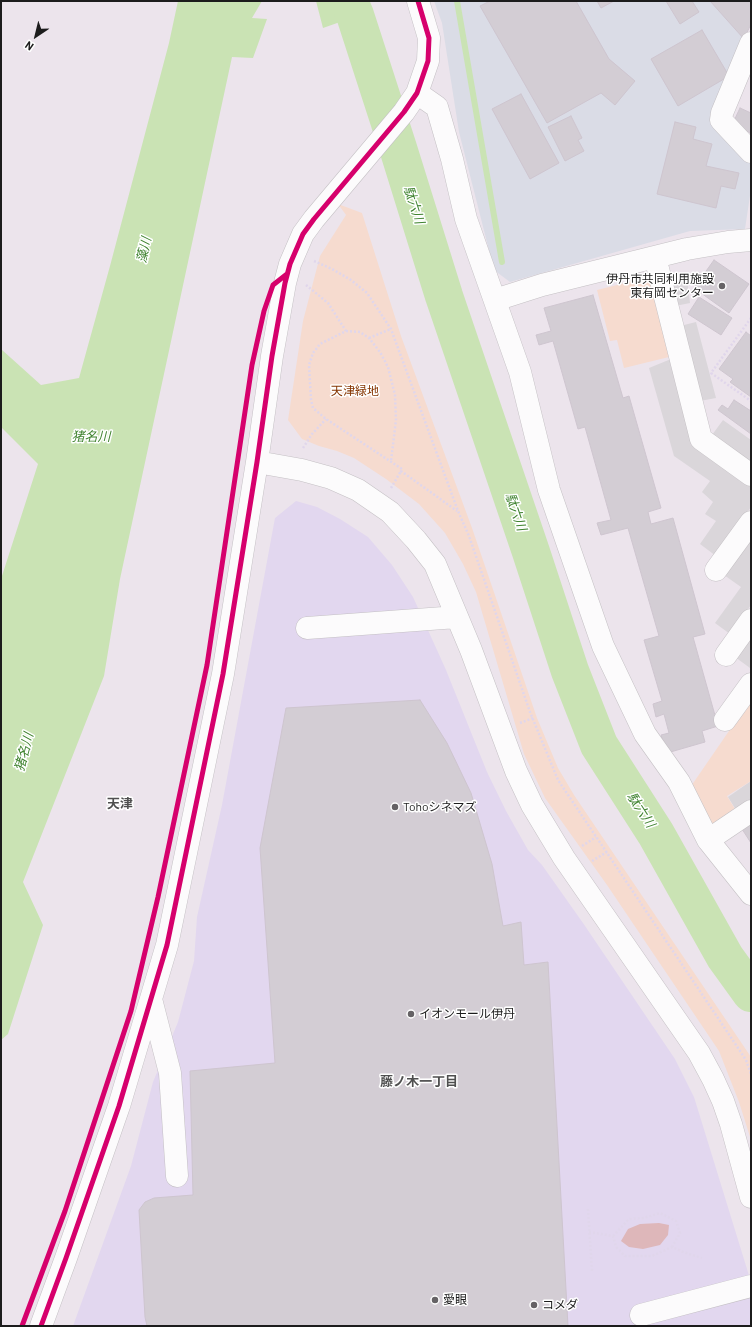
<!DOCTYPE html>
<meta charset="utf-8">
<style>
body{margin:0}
#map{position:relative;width:752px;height:1327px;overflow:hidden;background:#ece4ec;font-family:Barlow,sans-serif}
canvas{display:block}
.frame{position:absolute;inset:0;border:2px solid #1c1c1c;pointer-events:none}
.north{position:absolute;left:16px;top:16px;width:40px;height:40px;-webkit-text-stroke:3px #fff;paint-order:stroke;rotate:215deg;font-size:11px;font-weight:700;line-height:16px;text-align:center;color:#1c1c1c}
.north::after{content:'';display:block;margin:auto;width:14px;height:18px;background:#1c1c1c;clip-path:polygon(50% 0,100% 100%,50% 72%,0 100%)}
</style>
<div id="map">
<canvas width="752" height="1327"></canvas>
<div class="frame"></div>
<div class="north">N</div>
</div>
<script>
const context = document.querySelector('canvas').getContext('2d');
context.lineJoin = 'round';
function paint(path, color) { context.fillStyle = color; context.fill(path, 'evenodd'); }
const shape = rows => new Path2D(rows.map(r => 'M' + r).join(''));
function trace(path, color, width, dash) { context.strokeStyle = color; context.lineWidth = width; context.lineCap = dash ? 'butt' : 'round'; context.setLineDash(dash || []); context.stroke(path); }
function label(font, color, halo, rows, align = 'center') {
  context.font = font + ' Barlow,"Noto Sans JP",sans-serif'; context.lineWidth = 3; context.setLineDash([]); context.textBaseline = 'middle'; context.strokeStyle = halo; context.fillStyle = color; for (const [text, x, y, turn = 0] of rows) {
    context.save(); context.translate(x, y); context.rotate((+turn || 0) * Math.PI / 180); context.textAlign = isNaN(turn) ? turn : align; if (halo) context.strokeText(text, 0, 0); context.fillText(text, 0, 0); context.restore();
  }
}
const residential = shape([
 [687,279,690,303,675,306,671,282],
 [696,322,716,398,700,401,680,326],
 [671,359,692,442,751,485,751,507,716,556,700,544,716,521,705,514,713,502,702,492,710,481,674,456,649,368],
 [723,420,751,440,751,463,712,435],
 [751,537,751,605,730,634,715,623,741,587,724,575],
 [751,635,751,667,750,668,735,657],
 [751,781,751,800,736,810,728,797]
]);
const commercial = shape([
 [296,501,317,507,340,519,368,537,392,565,413,597,446,670,487,772,506,811,528,850,542,865,583,923,675,1059,694,1097,751,1282,751,1326,73,1326,131,1166,153,1082,178,1022,194,961,197,917,222,805,275,518]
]);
const industrial = shape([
 [434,1,751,1,751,22,710,115,749,157,751,167,751,189,745,229,690,231,510,282,494,270,459,132,442,23]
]);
const forest = shape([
 [659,1223,669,1225,668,1235,660,1245,643,1249,629,1247,621,1241,628,1229,640,1224]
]);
const park = shape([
 [338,204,362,213,401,336,472,528,537,718,558,768,574,795,751,1057,751,1140,739,1102,719,1051,607,885,545,798,524,754,476,592,463,564,445,533,419,504,386,479,354,458,337,451,319,446,302,439,288,420,303,321,320,256,346,215],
 [649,277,669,357,624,368,617,340,610,341,597,290],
 [751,699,751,781,727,796,735,809,709,827,687,792]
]);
const water = shape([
 [178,1,262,1,252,18,267,19,253,58,232,57,120,579,104,676,23,882,43,925,8,1034,1,1040,1,579,38,464,1,427,1,349,41,385,79,378,110,266,169,43],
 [316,1,355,1,360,15,323,28]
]);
const stream = shape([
 [457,1,502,262]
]);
const river = shape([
 [349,1,355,15,398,148,444,296,531,552,570,671,599,745,656,834,725,957,751,993]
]);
const building = shape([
 [490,1,576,1,609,59,635,81,615,105,601,93,547,123,480,6,490,1],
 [597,1,614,1,601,8,597,1],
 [666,1,692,1,699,12,680,24,666,1],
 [710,1,751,1,751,24,744,39,710,1],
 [702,30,729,76,678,106,651,59,702,30],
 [521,94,559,163,530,179,492,109,521,94],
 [740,108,751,113,751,133,732,125,740,108],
 [571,116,582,138,578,140,584,151,565,161,548,127,571,116],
 [675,122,696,127,693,139,712,144,706,166,739,173,735,189,721,186,716,208,657,194,675,122],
 [714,260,749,284,729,313,694,288,714,260],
 [593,295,623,398,629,396,661,508,648,512,651,524,673,518,705,634,693,637,718,726,702,731,705,742,667,753,661,735,669,733,664,714,656,717,653,704,662,701,644,640,659,636,628,528,601,535,597,523,611,520,585,427,578,429,553,341,539,345,536,335,551,331,544,308,593,295],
 [699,297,732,318,721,335,688,314,699,297],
 [746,332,751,336,751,397,730,382,733,379,719,369,746,332],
 [734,400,751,411,751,434,718,410,722,405,728,409,734,400],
 [420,700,447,743,471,793,492,864,503,926,521,922,524,965,548,962,568,1326,147,1326,145,1317,139,1210,145,1202,154,1198,193,1195,190,1071,275,1063,260,848,286,708,420,700],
 [751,823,751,843,742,829,751,823]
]);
const path = shape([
 [314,261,332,269,351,280,367,293,391,329,458,511,469,536,530,712,558,780,726,1030,746,1060,751,1074],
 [306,285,328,303,346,331,320,344,313,353,309,365,311,400,313,408,326,419,402,469,401,471,457,511],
 [751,318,711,373,751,401],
 [346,331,360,332,369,338,380,352,388,367,395,395,396,420,391,461],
 [369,338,391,329],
 [303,448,312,434,326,419],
 [391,488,401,471],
 [520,723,533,718],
 [582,846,596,837],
 [592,861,607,852],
 [588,1209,592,1272],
 [589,1232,613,1236,616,1247,625,1256,652,1256,672,1247,683,1252,702,1258],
 [613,1236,629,1219,644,1218,660,1213,676,1221,680,1233,672,1247]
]);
const minor = shape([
 [751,43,722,113,721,120,751,152],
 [417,93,437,107,452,159,466,219,520,372,549,490,603,646,645,734,679,782,708,840,751,894],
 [655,257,701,439,751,475],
 [495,300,542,285,687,249,728,242,751,240],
 [257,462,302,470,331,478,358,490,390,512,416,540,435,564,471,650,516,771,532,805,564,858,699,1053,713,1079,723,1101,731,1124,751,1197],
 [716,570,751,522],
 [307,628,457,617],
 [726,655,751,620],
 [725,720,751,684],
 [708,840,751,811],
 [151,999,170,1073,177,1176],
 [641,1315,751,1286],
 [41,1326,66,1258,119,1106,167,945,223,674,257,462,272,356,285,283,290,264,303,234,314,219,404,112,417,93,428,61,429,38,418,1]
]);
const cycleway = shape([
 [22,1326,65,1211,131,1011,158,897,207,665,252,365,264,311,273,285,287,274],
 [41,1326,66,1258,119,1106,167,945,223,674,257,462,272,356,285,283,290,264,303,234,314,219,404,112,417,93,428,61,429,38,418,1]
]);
const markers = [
 [722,286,4,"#656265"],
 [395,807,4,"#656265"],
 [411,1014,4,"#656265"],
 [435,1300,4,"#656265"],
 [534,1305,4,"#656265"]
];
const poiNames = [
 ["伊丹市共同利用施設",714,279,"right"],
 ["東有岡センター",714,293,"right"],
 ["Tohoシネマズ",403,807],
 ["イオンモール伊丹",419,1014],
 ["愛眼",443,1300],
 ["コメダ",542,1305]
];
const parkNames = [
 ["天津緑地",355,391]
];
const waterNames = [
 ["駄六川",414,205,72],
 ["藻川",144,250,-78],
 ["猪名川",91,437],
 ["駄六川",516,512,71],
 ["猪名川",24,752,-75],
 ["駄六川",641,810,57]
];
const neighbourhoodNames = [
 ["天津",120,804],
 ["藤ノ木一丁目",419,1082]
];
paint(residential, '#dad6da');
paint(commercial, '#e2d7ef');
paint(industrial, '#dadce6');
paint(forest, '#deb7ba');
paint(park, '#f6dbcf');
paint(water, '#cae3b4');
trace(stream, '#cae3b4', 6);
trace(river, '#cae3b4', 38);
paint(building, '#d3cdd4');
trace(building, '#cec5cf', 1);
trace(minor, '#c4c0c4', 23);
trace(path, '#e0d6eb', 2.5, [2, 2]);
trace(minor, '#fcfbfc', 22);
trace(cycleway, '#d6006c', 5);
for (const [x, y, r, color] of markers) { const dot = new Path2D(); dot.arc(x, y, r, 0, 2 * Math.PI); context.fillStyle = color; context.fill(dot); trace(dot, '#fff', 1.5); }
label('12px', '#1c1c1c', '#fff', poiNames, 'left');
label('12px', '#843400', '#fff', parkNames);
label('italic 13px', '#418431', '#fff', waterNames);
label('bold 13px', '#4f4f4f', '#fff', neighbourhoodNames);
</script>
